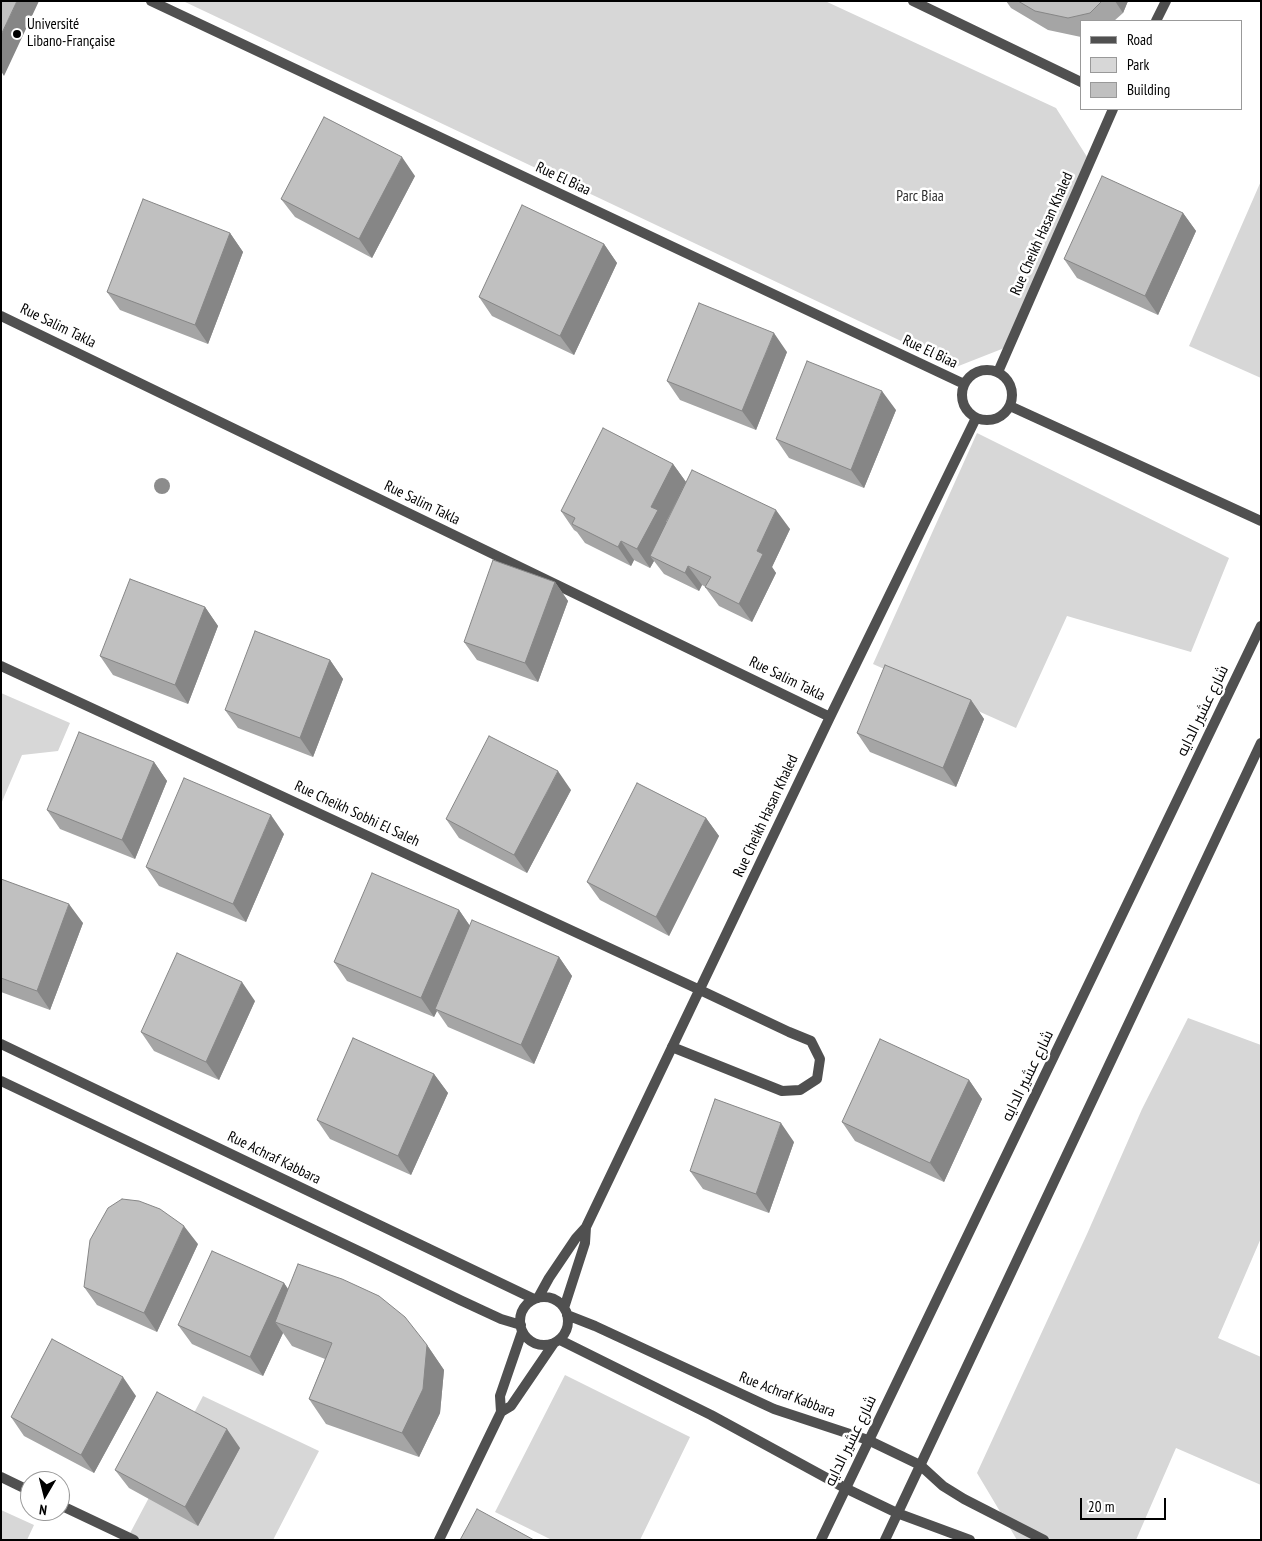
<!DOCTYPE html>
<meta charset="utf-8">
<style>
body{margin:0}
#map{position:relative;width:1262px;height:1541px;overflow:hidden;background:#fff;font-family:"PT Sans Narrow",sans-serif}
canvas{display:block}
.frame{position:absolute;inset:0;border:2px solid #000;pointer-events:none}
.legend{position:absolute;left:1080px;top:20px;width:162px;height:90px;box-sizing:border-box;background:#fff;border:1px solid #999;margin:0;padding:6px 9px;list-style:none;font-size:15px;color:#000}
.legend li{display:flex;align-items:center;gap:10px;height:25px}
.legend b{width:25px;border:1px solid #999}
.north{position:absolute;left:20px;top:1471px;width:50px;height:50px;box-sizing:border-box;background:#fff;border:1px solid #999;border-radius:50%;rotate:188deg;font-size:14px;font-weight:700;line-height:20px;text-align:center;color:#000}
.north::after{content:'';display:block;margin:auto;width:18px;height:22px;background:#000;clip-path:polygon(50% 0,100% 100%,50% 72%,0 100%)}
.scale{position:absolute;left:1080px;top:1498px;width:86px;height:22px;box-sizing:border-box;border:2px solid #000;border-top:0;padding-left:6px;font-size:15px;line-height:18px;white-space:nowrap;color:#000;-webkit-text-stroke:4px #fff;paint-order:stroke}
</style>
<div id="map">
<canvas width="1262" height="1541"></canvas>
<div class="frame"></div>
<ul class="legend">
<li><b style="height:6px;background:#505050"></b>Road</li>
<li><b style="height:14px;background:#d7d7d7"></b>Park</li>
<li><b style="height:14px;background:#c0c0c0"></b>Building</li>
</ul>
<div class="north">N</div>
<div class="scale">20 m</div>
</div>
<script>
const context = document.querySelector('canvas').getContext('2d');
context.lineJoin = 'round';
function paint(path, color) { context.fillStyle = color; context.fill(path, 'evenodd'); }
const shape = rows => new Path2D(rows.map(r => 'M' + r).join(''));
function trace(path, color, width, dash) { context.strokeStyle = color; context.lineWidth = width; context.lineCap = dash ? 'butt' : 'round'; context.setLineDash(dash || []); context.stroke(path); }
function label(font, color, halo, rows, align = 'center') {
  context.font = font + ' "PT Sans Narrow",Cairo,sans-serif'; context.lineWidth = 5; context.setLineDash([]); context.textBaseline = 'middle'; context.strokeStyle = halo; context.fillStyle = color; for (const [text, x, y, turn = 0] of rows) {
    context.save(); context.translate(x, y); context.rotate((+turn || 0) * Math.PI / 180); context.textAlign = isNaN(turn) ? turn : align; if (halo) context.strokeText(text, 0, 0); context.fillText(text, 0, 0); context.restore();
  }
}
const green = shape([
 [183,1,825,1,1056,108,1089,160,1012,345,956,367],
 [1261,181,1261,378,1189,346],
 [977,433,1229,558,1191,652,1067,616,1016,728,873,664],
 [1,693,70,723,58,751,22,755,1,804],
 [1188,1018,1261,1045,1261,1238,1218,1338,1261,1357,1261,1485,1176,1448,1136,1540,1017,1540,977,1473,1087,1234,1142,1109],
 [565,1375,690,1437,640,1540,552,1540,495,1512],
 [203,1396,319,1451,273,1540,133,1540,128,1537],
 [1,1510,34,1525,27,1540,1,1540]
]);
const service = shape([
 [672,1047,782,1091,800,1090,817,1079,820,1059,811,1041,789,1032,700,990]
]);
const minor = shape([
 [151,1,964,384],
 [913,1,1081,82],
 [1156,21,1166,1],
 [1,316,830,717],
 '962 395a25 25 0 1 1 50 0a25 25 0 1 1-50 0Z',
 [998,372,1113,109],
 [1010,406,1261,521],
 [1,666,700,990],
 [1,1044,534,1299],
 [1,1081,365,1254,460,1300,501,1319,521,1325],
 '520 1321a24 24 0 1 1 48 0a24 24 0 1 1-48 0Z',
 [538,1298,549,1278,576,1238,586,1227,830,717,976,418],
 [564,1308,585,1243,586,1227],
 [567,1315,595,1326,774,1409,868,1440,920,1465,943,1486,964,1499,1044,1540],
 [560,1340,711,1415,845,1488,897,1513,970,1540],
 [501,1412,511,1406,554,1343],
 [1,1477,30,1491],
 [60,1505,134,1540],
 [439,1540,501,1412,500,1396,522,1332]
]);
const tertiary = shape([
 [821,1540,1261,626],
 [885,1540,1261,743]
]);
const trees = [
 [162,486]
];
const wall = shape([
 [1006,1,1128,1,1123,13,1114,21,1081,21,1081,37,1048,30,1011,8],
 [415,176,372,258,295,217,281,199],
 [1183,213,1196,231,1158,315,1077,278,1064,259],
 [230,233,243,252,208,344,120,310,107,292],
 [604,244,617,263,574,355,492,316,479,297],
 [787,352,756,430,680,400,667,381],
 [896,410,864,488,789,458,776,439],
 [673,464,686,482,790,529,772,567,776,573,752,622,719,606,705,587,706,587,702,585,699,591,664,574,654,561,650,568,634,560,631,566,585,543,577,532,574,530,561,511],
 [681,494,667,522,666,522],
 [555,582,568,601,538,682,477,660,464,642],
 [205,607,218,626,188,704,113,675,100,656],
 [330,660,343,679,313,757,238,728,225,710],
 [971,700,984,719,956,787,870,752,857,733],
 [154,762,167,781,135,859,60,829,47,810],
 [571,790,527,873,459,838,446,819],
 [706,818,719,836,669,936,600,900,587,882],
 [284,834,246,922,159,886,146,867],
 [1,879,83,923,50,1010,1,992],
 [459,910,470,926,559,957,572,976,534,1064,448,1027,437,1011,434,1017,347,981,334,962],
 [255,1001,219,1080,154,1051,141,1032],
 [434,1074,448,1093,411,1175,330,1139,317,1120],
 [969,1080,982,1099,944,1182,855,1141,842,1122],
 [794,1142,769,1213,703,1189,690,1171],
 [198,1244,157,1332,97,1305,84,1287],
 [284,1283,288,1290,427,1345,444,1370,440,1413,419,1457,326,1424,309,1399,325,1359,292,1346,283,1333,263,1376,192,1344,178,1325],
 [136,1396,94,1473,24,1436,11,1417],
 [240,1448,198,1526,129,1488,115,1470]
]);
const shadedWall = shape([
 [17,1,39,1,4,76,1,71,1,35],
 [1115,1,1128,1,1123,13],
 [402,157,415,176,372,258,359,239],
 [1183,213,1196,231,1158,315,1145,296],
 [230,233,243,252,208,344,195,325],
 [604,244,617,263,574,355,560,336],
 [774,333,787,352,756,430,742,411],
 [882,391,896,410,864,488,851,470],
 [673,464,686,482,666,522,671,529,650,556,654,561,650,568,637,549,651,507],
 [776,510,790,529,772,567,776,573,752,622,739,604,757,551],
 [621,541,634,560,631,566,618,547],
 [688,566,702,585,699,591,685,573],
 [555,582,568,601,538,682,525,663],
 [205,607,218,626,188,704,175,685],
 [330,660,343,679,313,757,300,738],
 [971,700,984,719,956,787,943,768],
 [154,762,167,781,135,859,122,840],
 [558,771,571,790,527,873,514,855],
 [271,815,284,834,246,922,233,904],
 [706,818,719,836,669,936,656,917],
 [69,904,83,923,50,1010,37,991],
 [459,910,472,929,435,1009,437,1011,434,1017,421,998],
 [559,957,572,976,534,1064,521,1045],
 [242,982,255,1001,219,1080,206,1062],
 [434,1074,448,1093,411,1175,398,1156],
 [969,1080,982,1099,944,1182,930,1163],
 [781,1123,794,1142,769,1213,756,1194],
 [184,1226,198,1244,157,1332,144,1313],
 [284,1283,297,1302,275,1322,283,1333,263,1376,250,1357],
 [427,1345,444,1370,440,1413,419,1457,402,1433],
 [123,1377,136,1396,94,1473,81,1455],
 [227,1429,240,1448,198,1526,185,1507]
]);
const building = shape([
 [1,1,17,1,1,35,1,1],
 [1018,1,1102,1,1090,13,1068,18,1035,11,1018,1],
 [324,117,402,157,359,239,281,199,324,117],
 [1102,176,1183,213,1145,296,1064,259,1102,176],
 [143,199,230,233,195,325,107,292,143,199],
 [522,205,604,244,560,336,479,297,522,205],
 [699,303,774,333,742,411,667,381,699,303],
 [807,361,882,391,851,470,776,439,807,361],
 [603,428,673,464,651,507,658,510,637,549,621,541,618,547,572,524,575,518,561,511,603,428],
 [692,470,776,510,757,551,763,554,739,604,705,587,711,577,688,566,685,573,650,556,692,470],
 [493,560,555,582,525,663,464,642,493,560],
 [130,579,205,607,175,685,100,656,130,579],
 [255,631,330,660,300,738,225,710,255,631],
 [885,665,971,700,943,768,857,733,885,665],
 [79,732,154,762,122,840,47,810,79,732],
 [489,736,558,771,514,855,446,819,489,736],
 [184,778,271,815,233,904,146,867,184,778],
 [637,783,706,818,656,917,587,882,637,783],
 [372,873,459,910,421,998,334,962,372,873],
 [1,879,69,904,37,991,1,978,1,879],
 [472,920,559,957,521,1045,435,1009,472,920],
 [177,953,242,982,206,1062,141,1032,177,953],
 [353,1038,434,1074,398,1156,317,1120,353,1038],
 [880,1039,969,1080,930,1163,842,1122,880,1039],
 [715,1099,781,1123,756,1194,690,1171,715,1099],
 [122,1199,139,1201,160,1209,184,1226,144,1313,84,1287,90,1240,108,1208,122,1199],
 [212,1251,284,1283,250,1357,178,1325,212,1251],
 [298,1264,342,1279,379,1296,405,1317,427,1345,423,1389,402,1433,309,1399,332,1343,275,1322,298,1264],
 [52,1339,123,1377,81,1455,11,1417,52,1339],
 [157,1392,227,1429,185,1507,115,1470,157,1392],
 [477,1509,534,1540,460,1540,477,1509]
]);
const markers = [
 [17,34,5,"#000"]
];
const poiNames = [
 ["Université",27,25],
 ["Libano-Française",27,42]
];
const streetNames = [
 ["Rue El Biaa",563,179,25],
 ["Rue Cheikh Hasan Khaled",1042,234,-66],
 ["Rue Salim Takla",58,326,26],
 ["Rue El Biaa",930,352,25],
 ["Rue Salim Takla",422,503,26],
 ["Rue Salim Takla",787,679,26],
 ["شارع عشير الدايه",1203,711,-64],
 ["Rue Cheikh Sobhi El Saleh",357,814,25],
 ["Rue Cheikh Hasan Khaled",766,816,-65],
 ["شارع عشير الدايه",1028,1076,-64],
 ["Rue Achraf Kabbara",274,1158,26],
 ["Rue Achraf Kabbara",787,1395,21],
 ["شارع عشير الدايه",851,1441,-64]
];
const parkNames = [
 ["Parc Biaa",920,197]
];
paint(green, '#d7d7d7');
trace(service, '#505050', 10);
trace(minor, '#505050', 10);
trace(tertiary, '#505050', 10);
context.fillStyle = '#8c8c8c';
for (const [x, y] of trees) { context.beginPath(); context.arc(x, y, 8, 0, 2 * Math.PI); context.fill(); }
paint(wall, '#a5a5a5');
paint(shadedWall, '#868686');
paint(building, '#c0c0c0');
trace(building, '#868686', 1);
for (const [x, y, r, color] of markers) { const dot = new Path2D(); dot.arc(x, y, r, 0, 2 * Math.PI); context.fillStyle = color; context.fill(dot); trace(dot, '#fff', 2); }
label('15px', '#000', '#fff', poiNames, 'left');
label('15px', '#000', '#fff', streetNames);
label('15px', '#2e2e2e', '#fff', parkNames);
</script>
